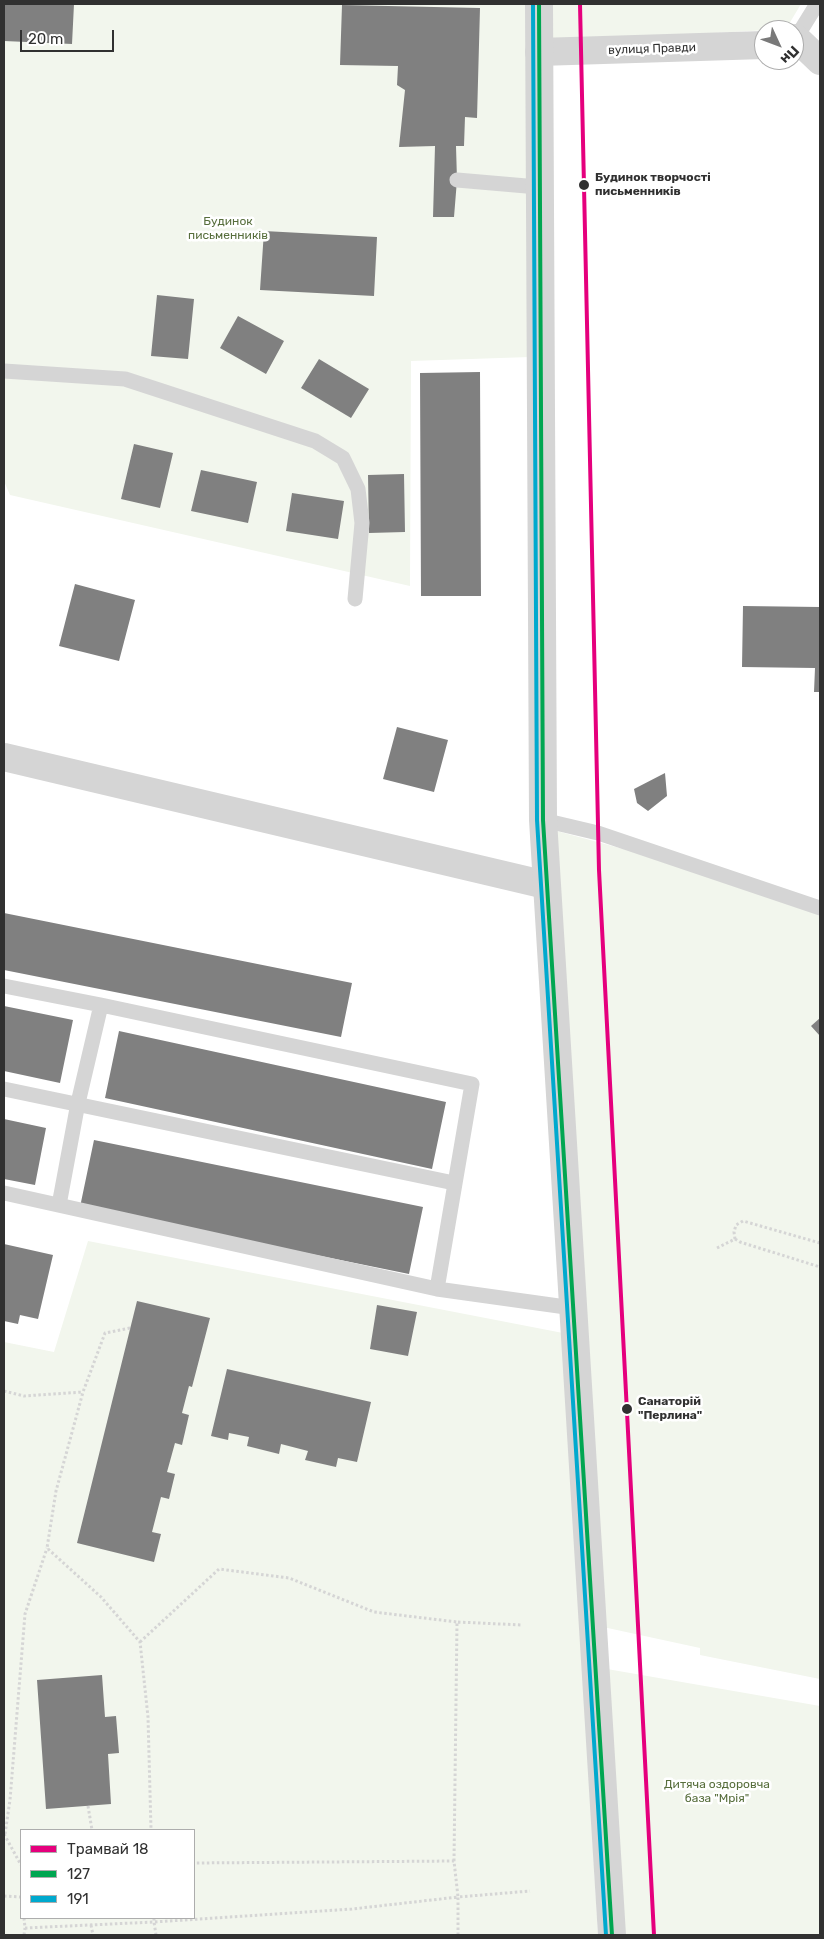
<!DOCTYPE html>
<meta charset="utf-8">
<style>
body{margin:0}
#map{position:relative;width:824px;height:1939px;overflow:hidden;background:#fff;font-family:Rubik,sans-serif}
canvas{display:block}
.frame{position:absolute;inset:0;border:5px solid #313131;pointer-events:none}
.legend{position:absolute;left:20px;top:1829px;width:175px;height:90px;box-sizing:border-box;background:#fff;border:1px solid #adadad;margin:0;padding:6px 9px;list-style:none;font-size:15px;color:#313131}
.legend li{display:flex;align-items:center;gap:10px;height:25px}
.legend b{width:25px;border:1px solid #adadad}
.north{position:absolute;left:754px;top:20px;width:50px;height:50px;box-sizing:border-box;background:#fff;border:1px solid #adadad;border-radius:50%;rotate:133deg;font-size:14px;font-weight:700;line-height:20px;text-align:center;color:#313131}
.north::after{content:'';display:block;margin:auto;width:18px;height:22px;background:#797979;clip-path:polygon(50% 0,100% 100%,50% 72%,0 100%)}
.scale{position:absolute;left:20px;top:30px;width:94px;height:22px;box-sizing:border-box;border:2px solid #313131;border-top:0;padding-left:6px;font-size:15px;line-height:18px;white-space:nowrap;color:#313131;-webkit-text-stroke:4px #fff;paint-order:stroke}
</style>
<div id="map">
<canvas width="824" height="1939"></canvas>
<div class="frame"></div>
<ul class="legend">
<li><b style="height:6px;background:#e5007d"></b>Трамвай 18</li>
<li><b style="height:6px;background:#00a651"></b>127</li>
<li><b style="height:6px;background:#00a9ce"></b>191</li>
</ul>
<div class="north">Пн</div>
<div class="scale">20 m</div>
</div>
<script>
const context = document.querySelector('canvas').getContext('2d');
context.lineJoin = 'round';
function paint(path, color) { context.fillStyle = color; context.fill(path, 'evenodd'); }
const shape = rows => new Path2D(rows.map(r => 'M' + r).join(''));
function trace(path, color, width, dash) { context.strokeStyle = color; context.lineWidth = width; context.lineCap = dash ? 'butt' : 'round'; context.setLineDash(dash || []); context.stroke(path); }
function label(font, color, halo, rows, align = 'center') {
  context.font = font + ' Rubik,sans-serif'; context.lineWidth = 5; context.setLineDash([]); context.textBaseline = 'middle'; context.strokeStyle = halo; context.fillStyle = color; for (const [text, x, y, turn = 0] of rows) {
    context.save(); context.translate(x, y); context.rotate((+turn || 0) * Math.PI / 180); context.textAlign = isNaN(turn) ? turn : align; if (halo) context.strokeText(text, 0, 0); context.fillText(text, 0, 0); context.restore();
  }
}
const green = shape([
 [4,4,526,4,530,357,411,361,410,586,10,495,4,481],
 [551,4,801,4,786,29,551,42],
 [553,830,668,861,820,914,820,1679,700,1655,700,1648,603,1627],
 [88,1241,563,1333,598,1935,4,1935,4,1342,54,1352],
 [21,1830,194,1830,194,1918,21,1918],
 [607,1669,820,1706,820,1935,623,1935]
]);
const building = shape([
 [4,4,74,4,72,44,4,41],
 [342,5,480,8,477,118,465,117,464,146,456,146,457,180,454,217,433,217,435,146,399,147,405,90,397,85,398,66,340,65],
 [264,231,377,237,374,296,260,290],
 [157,295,194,299,188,359,151,356],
 [238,316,284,341,266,374,220,348],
 [319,359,369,389,351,418,301,388],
 [480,372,481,596,421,596,420,373],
 [134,444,173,453,160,508,121,499],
 [201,470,257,482,248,523,191,511],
 [404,474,405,532,369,533,368,475],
 [292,493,344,501,338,539,286,531],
 [75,584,135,600,119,661,59,646],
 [743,606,820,607,820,692,814,692,815,668,742,667],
 [397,727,448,740,434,792,383,779],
 [665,773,667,796,648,811,637,803,634,789],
 [4,913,352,983,341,1037,4,970],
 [4,1006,73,1020,60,1083,4,1071],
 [820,1018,820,1036,811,1026],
 [119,1031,446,1102,432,1169,105,1098],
 [4,1119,46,1128,35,1185,4,1179],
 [94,1140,423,1207,409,1274,80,1207],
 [4,1244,53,1255,38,1319,20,1315,18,1324,4,1321],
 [137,1301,210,1318,192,1387,189,1386,182,1413,189,1415,182,1445,175,1443,167,1472,175,1474,169,1499,161,1497,152,1532,161,1534,154,1562,77,1543],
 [377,1305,417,1312,408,1356,370,1349],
 [227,1369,371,1402,357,1462,338,1458,336,1467,305,1460,308,1451,281,1444,279,1454,247,1446,249,1437,229,1433,228,1440,211,1436],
 [102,1675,105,1717,116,1716,119,1753,108,1754,111,1804,46,1809,37,1680]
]);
const path = shape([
 [735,1239,740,1242,820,1267],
 [717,1248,735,1239,734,1232,736,1225,743,1221,820,1243],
 [130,1328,105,1333,83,1392,56,1491,47,1548,101,1597,140,1642,148,1717,151,1830],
 [4,1391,24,1396,83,1392],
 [140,1642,219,1569,289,1578,374,1612,457,1622],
 [88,1806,92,1830],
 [4,1834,21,1865],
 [5,1834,10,1800,25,1614,47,1548],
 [454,1861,457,1622,522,1625],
 [4,1896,21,1897],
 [24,1918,25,1928,154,1922,156,1935],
 [154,1918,154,1922,352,1909,458,1897,454,1861,194,1863],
 [91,1925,93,1935],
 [24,1935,25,1928],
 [458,1935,458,1897,530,1891]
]);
const service = shape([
 [796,38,817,4],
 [457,180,538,187],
 [4,371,125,379,315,441,343,458,358,489,362,523,355,599],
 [543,820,598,833,820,908],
 [4,986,101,1005,472,1084,437,1289],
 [4,1089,454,1183],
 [4,1193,437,1289,573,1308],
 [59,1205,78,1103,101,1005]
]);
const minor = shape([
 [796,38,820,61],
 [539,52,764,45],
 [4,757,546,885]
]);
const tertiary = shape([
 [539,4,543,820,612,1935]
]);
const bus1 = shape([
 [539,4,543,820,612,1935]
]);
const bus2 = shape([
 [533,4,537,820,606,1935]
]);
const tram1 = shape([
 [580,4,599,870,654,1935]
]);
const markers = [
 [584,185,6,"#313131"],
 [627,1409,6,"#313131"]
];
const streetNames = [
 ["вулиця Правди",652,49,-2]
];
const stopNames = [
 ["Будинок творчості",595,178],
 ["письменників",595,192],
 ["Санаторій",638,1402],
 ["\"Перлина\"",638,1416]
];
const parkNames = [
 ["Будинок",228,222],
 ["письменників",228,236],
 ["Дитяча оздоровча",717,1785],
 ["база \"Мрія\"",717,1799]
];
paint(green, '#f2f6ed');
paint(building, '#808080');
trace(path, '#d5d5d5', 3, [2.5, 2.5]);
trace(service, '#d5d5d5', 15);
trace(minor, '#d5d5d5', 28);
trace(tertiary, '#d5d5d5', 28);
trace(bus1, '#00a651', 4);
trace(bus2, '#00a9ce', 4);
trace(tram1, '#e5007d', 4);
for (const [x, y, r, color] of markers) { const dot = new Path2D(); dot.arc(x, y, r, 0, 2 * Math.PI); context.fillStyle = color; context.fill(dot); trace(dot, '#fff', 2); }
label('12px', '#313131', '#fff', streetNames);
label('bold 12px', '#313131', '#fff', stopNames, 'left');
label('12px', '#576e3c', '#fff', parkNames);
</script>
